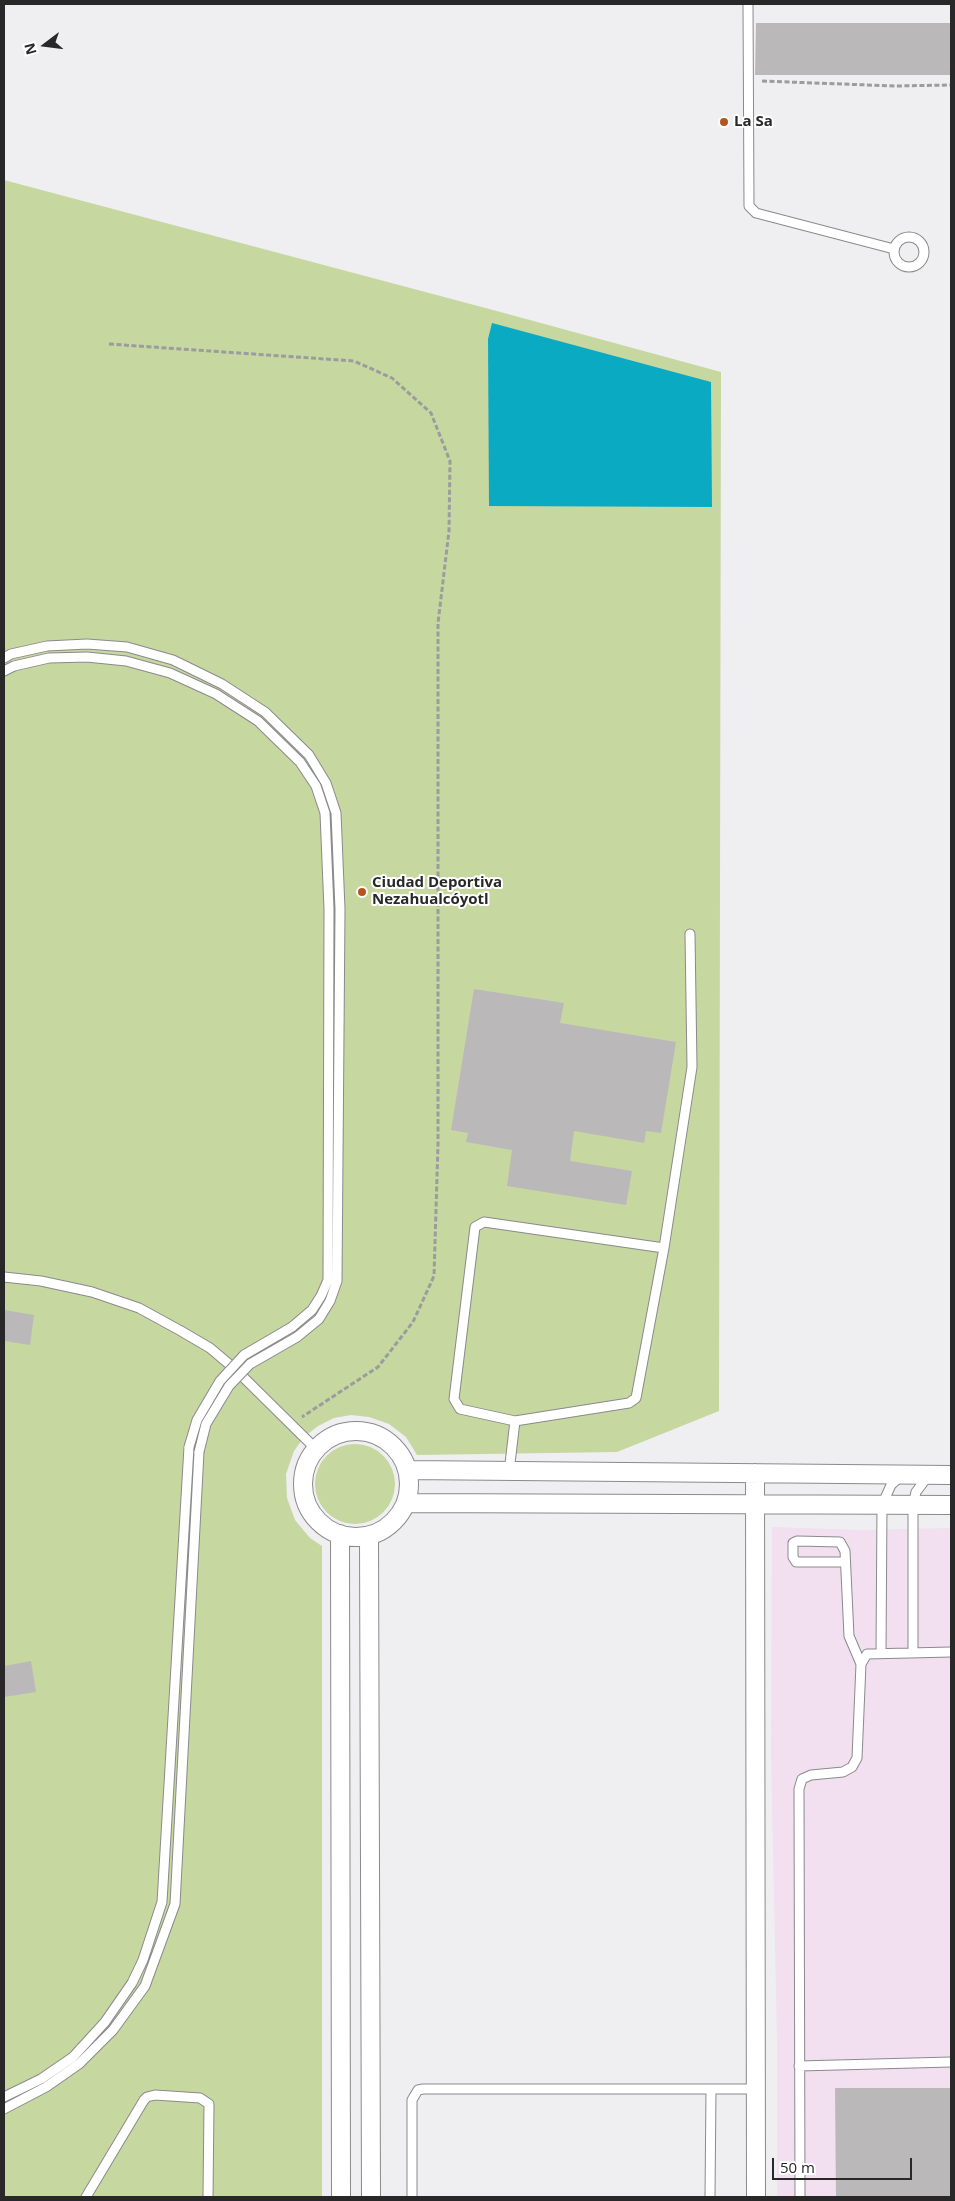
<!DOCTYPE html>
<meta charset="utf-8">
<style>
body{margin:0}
#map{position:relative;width:955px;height:2201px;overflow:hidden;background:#efeff2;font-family:"Open Sans",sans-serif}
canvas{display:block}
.frame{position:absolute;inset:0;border:5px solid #282829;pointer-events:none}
.north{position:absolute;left:20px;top:20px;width:50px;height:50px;-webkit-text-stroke:4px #fff;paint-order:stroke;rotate:255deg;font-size:14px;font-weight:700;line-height:20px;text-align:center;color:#282829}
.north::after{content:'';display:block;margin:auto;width:18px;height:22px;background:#282829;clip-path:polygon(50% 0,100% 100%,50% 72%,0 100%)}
.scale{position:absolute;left:772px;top:2158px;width:140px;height:22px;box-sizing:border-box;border:2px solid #282829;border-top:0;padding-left:6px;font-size:15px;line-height:18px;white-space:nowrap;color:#282829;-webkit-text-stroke:4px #fff;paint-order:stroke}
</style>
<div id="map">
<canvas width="955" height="2201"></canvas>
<div class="frame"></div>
<div class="north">N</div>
<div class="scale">50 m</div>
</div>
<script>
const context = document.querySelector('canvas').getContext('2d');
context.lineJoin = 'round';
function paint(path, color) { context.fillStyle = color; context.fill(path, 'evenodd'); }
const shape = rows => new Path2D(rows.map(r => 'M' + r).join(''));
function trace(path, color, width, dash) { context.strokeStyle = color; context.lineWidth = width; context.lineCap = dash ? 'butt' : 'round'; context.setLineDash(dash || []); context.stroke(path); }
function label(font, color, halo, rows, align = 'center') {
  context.font = font + ' "Open Sans",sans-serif'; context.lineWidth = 4; context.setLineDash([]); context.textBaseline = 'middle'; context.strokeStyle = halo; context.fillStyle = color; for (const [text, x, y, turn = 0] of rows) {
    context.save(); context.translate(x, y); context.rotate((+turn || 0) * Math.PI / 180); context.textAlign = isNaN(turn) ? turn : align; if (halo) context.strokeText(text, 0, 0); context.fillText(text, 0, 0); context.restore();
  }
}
const commercial = shape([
 [772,1527,863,1530,951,1528,951,2197,777,2197,777,2040,771,1753]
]);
const green = shape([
 [4,180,493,310,721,372,719,1411,617,1452,417,1455,406,1437,389,1424,369,1417,351,1415,334,1418,318,1426,304,1437,294,1451,286,1474,287,1498,295,1520,310,1538,322,1546,322,2197,4,2197],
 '315 1484a40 40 0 1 1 80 0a40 40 0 1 1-80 0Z'
]);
const water = shape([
 [492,323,711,382,712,507,489,506,488,339]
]);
const building = shape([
 [756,23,951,23,951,75,755,75],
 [474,989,564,1003,560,1023,676,1042,661,1133,646,1131,644,1143,574,1131,570,1161,632,1171,626,1205,507,1186,512,1150,466,1142,468,1133,451,1130],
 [4,1310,34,1315,30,1345,4,1341],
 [31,1661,36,1692,4,1697,4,1666],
 [835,2088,951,2088,951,2197,836,2197]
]);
const path = shape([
 [762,81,895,86,951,85],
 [109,344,354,361,392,378,431,413,450,461,449,531,438,623,438,1144,434,1276,413,1322,378,1367,302,1417]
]);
const service = shape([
 [748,4,749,206,756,213,894,249],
 '894 252a15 15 0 1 1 30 0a15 15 0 1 1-30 0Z',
 [4,658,11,654,47,646,87,644,127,647,173,660,222,684,265,712,309,755,326,783,336,813,340,909,337,1281,330,1301,319,1319,297,1337],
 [4,671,14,666,49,658,87,657,126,661,170,673,216,694,258,721,300,762,316,786,325,813,329,909,328,1280,321,1296,312,1310,292,1327],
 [4,1277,41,1281,92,1292,139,1308,181,1331,210,1348,236,1370,315,1448],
 [515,1421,629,1403,636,1398,664,1248],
 [509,1472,515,1421,460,1409,454,1399,475,1227,484,1222,664,1248,692,1067,690,934],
 [845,1562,796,1562,793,1557,793,1543,797,1541,840,1542,845,1551,849,1636,861,1664],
 [913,1652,913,1505,916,1492,928,1476],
 [881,1653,882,1505,891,1485,901,1476],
 [799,2066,951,2062],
 [711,2089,756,2089],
 [4,2097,41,2079,73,2057,105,2022,132,1983,143,1960,162,1902,189,1447],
 [4,2109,46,2087,79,2064,113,2030,145,1986,175,1904,199,1452],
 [86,2197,144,2100,147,2097,155,2095,200,2098,209,2104,208,2197],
 [412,2197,412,2100,418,2090,423,2089,711,2089,710,2197],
 [800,2197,799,1789,802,1779,811,1775,843,1772,852,1767,857,1758,861,1664,867,1654,951,1652]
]);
const minor = shape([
 '303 1484a53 53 0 1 1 106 0a53 53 0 1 1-106 0Z',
 [408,1470,951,1475],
 [755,1473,756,2197],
 [406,1503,951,1505],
 [340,1534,341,2197],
 [369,1536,371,2197]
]);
const serviceBridge = shape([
 [189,1447,197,1420,220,1381,244,1355,292,1327],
 [199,1452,206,1424,229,1386,250,1364,297,1337]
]);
const markers = [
 [724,122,5,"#b7541d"],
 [362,892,5,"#b7541d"]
];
const poiNames = [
 ["La Sa",734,122],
 ["Ciudad Deportiva",372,883],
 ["Nezahualcóyotl",372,900]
];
paint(commercial, '#f2dfef');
paint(green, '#c6d7a0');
paint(water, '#0baac3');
paint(building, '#bbb8ba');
trace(service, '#8a8a8d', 11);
trace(minor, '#8a8a8d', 20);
trace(path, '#9c9c9e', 3, [5, 2.5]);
trace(service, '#fff', 9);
trace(minor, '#fff', 18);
trace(serviceBridge, '#8a8a8d', 11, []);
trace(serviceBridge, '#fff', 9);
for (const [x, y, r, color] of markers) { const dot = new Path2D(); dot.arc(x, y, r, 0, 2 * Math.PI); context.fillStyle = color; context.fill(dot); trace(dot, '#fff', 2); }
label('bold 15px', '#282829', '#fff', poiNames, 'left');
</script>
